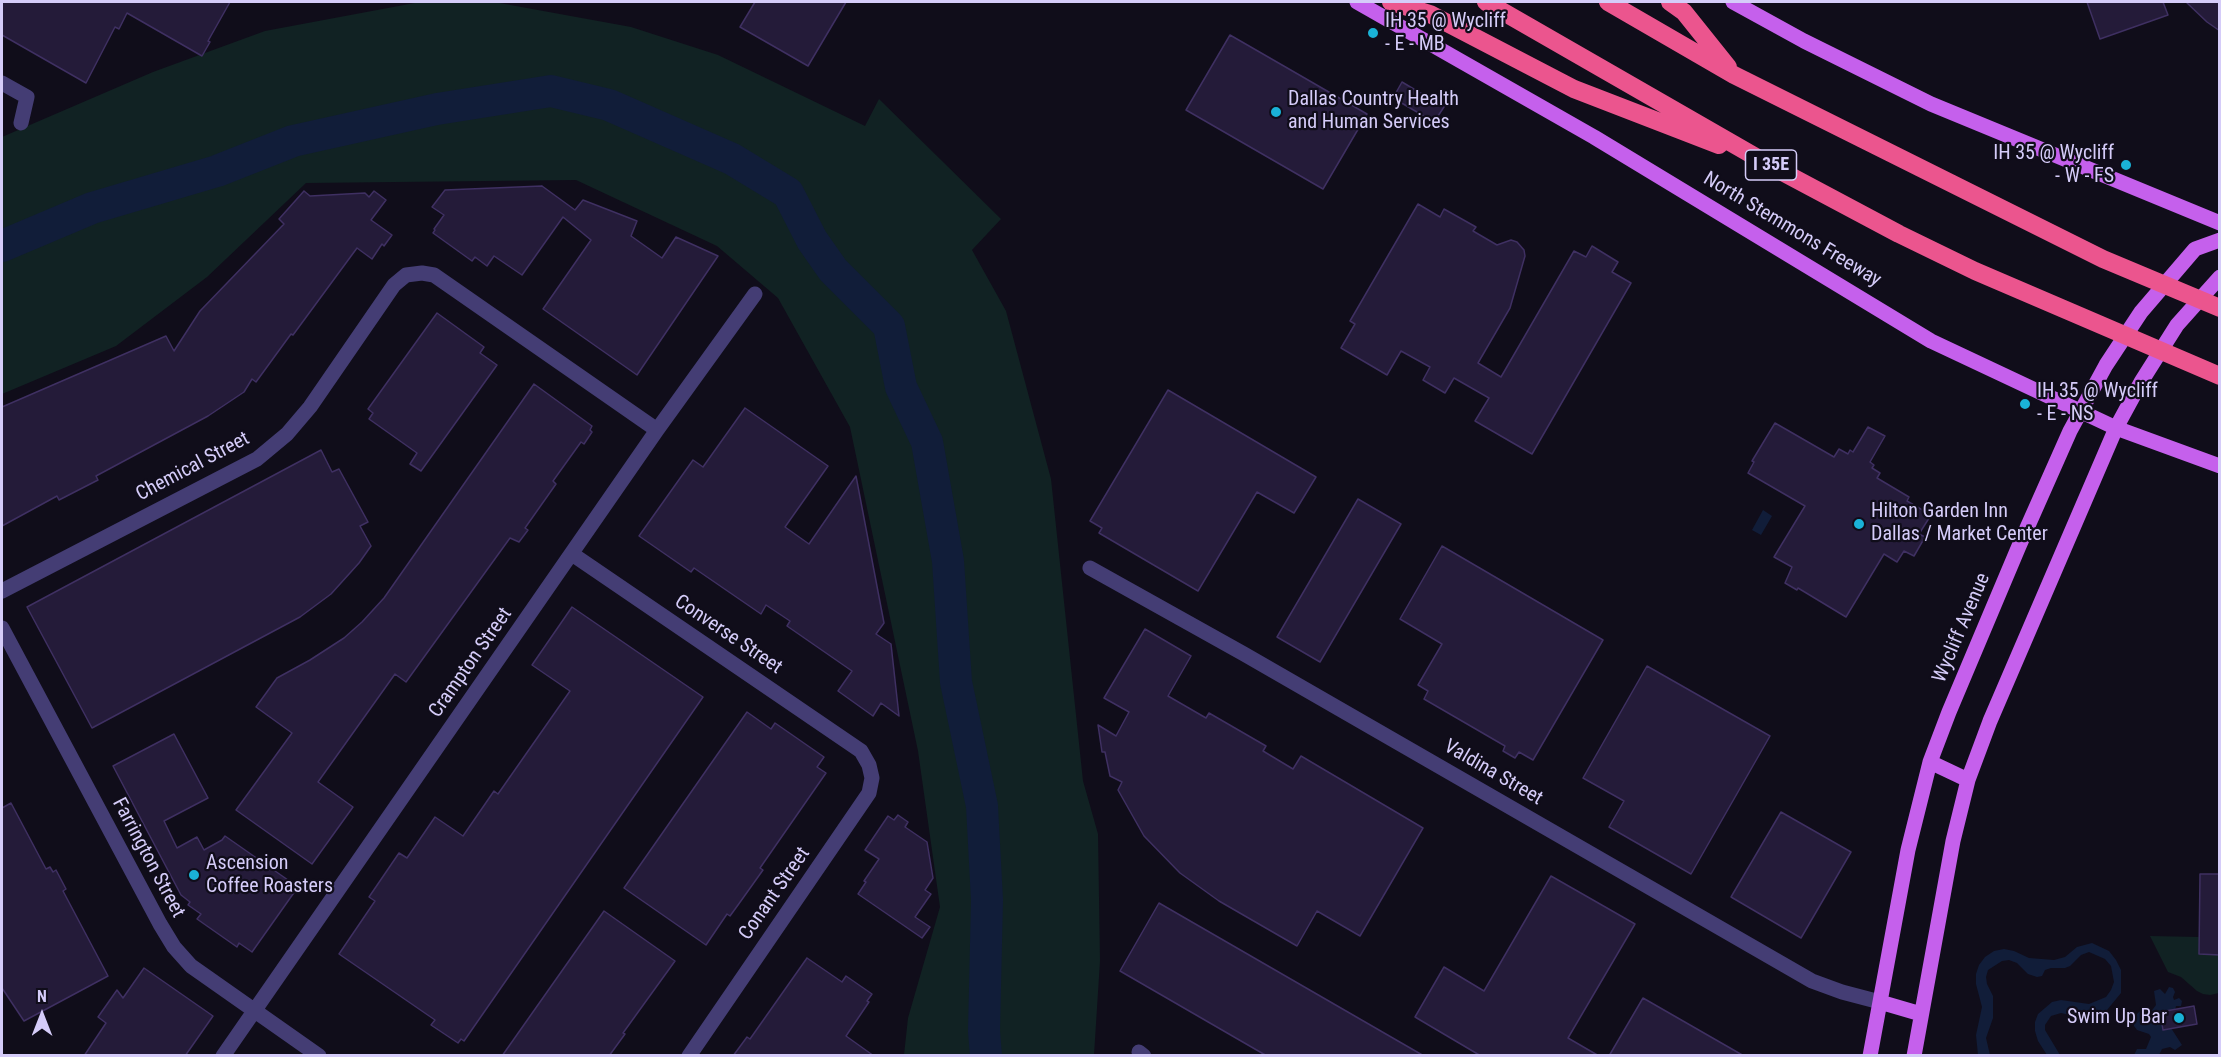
<!DOCTYPE html>
<style>
body{margin:0}
#map{position:relative;width:2221px;height:1057px;overflow:hidden;background:#100d1a;font-family:"Roboto Condensed",sans-serif}
canvas{display:block}
.frame{position:absolute;inset:0;border:3px solid #d5ccf9;pointer-events:none}
.north{position:absolute;left:12px;top:985px;width:60px;height:60px;-webkit-text-stroke:4px #100d1a;paint-order:stroke;rotate:0deg;font-size:16px;font-weight:700;line-height:24px;text-align:center;color:#d5ccf9}
.north::after{content:'';display:block;margin:auto;width:21px;height:27px;background:#d5ccf9;clip-path:polygon(50% 0,100% 100%,50% 72%,0 100%)}
</style>
<div id="map">
<canvas width="2221" height="1057"></canvas>
<div class="frame"></div>
<div class="north">N</div>
</div>
<script>
const context = document.querySelector('canvas').getContext('2d');
context.lineJoin = 'round';
function paint(path, color) { context.fillStyle = color; context.fill(path, 'evenodd'); }
const shape = rows => new Path2D(rows.map(r => 'M' + r).join(''));
function trace(path, color, width, dash) { context.strokeStyle = color; context.lineWidth = width; context.lineCap = dash ? 'butt' : 'round'; context.setLineDash(dash || []); context.stroke(path); }
function label(font, color, halo, rows, align = 'center') {
  context.font = font + ' "Roboto Condensed",sans-serif'; context.lineWidth = 4.5; context.setLineDash([]); context.textBaseline = 'middle'; context.strokeStyle = halo; context.fillStyle = color; for (const [text, x, y, turn = 0] of rows) {
    context.save(); context.translate(x, y); context.rotate((+turn || 0) * Math.PI / 180); context.textAlign = isNaN(turn) ? turn : align; if (halo) context.strokeText(text, 0, 0); context.fillText(text, 0, 0); context.restore();
  }
}
const green = shape([
 [420,2,494,2,631,27,718,55,865,126,879,99,1001,219,972,250,1006,311,1051,479,1083,781,1098,834,1100,961,1094,1055,904,1055,908,1018,940,907,918,751,850,427,778,298,717,246,576,180,306,183,207,277,116,346,2,394,2,137,153,72,265,31],
 [2150,936,2199,937,2199,954,2219,955,2219,993,2210,995,2203,994,2197,991,2181,977,2168,972]
]);
const water = shape([
 [1763,510,1772,516,1761,535,1752,530],
 [2092,943,2109,951,2116,960,2121,970,2121,993,2107,1010,2096,1016,2083,1018,2061,1013,2051,1016,2045,1025,2045,1030,2060,1055,2047,1055,2038,1041,2035,1031,2035,1022,2038,1014,2052,1002,2061,1000,2089,1004,2106,997,2111,990,2114,982,2111,966,2105,959,2089,952,2081,955,2070,966,2065,968,2051,968,2045,970,2042,976,2037,977,2028,974,2017,963,2009,960,2002,961,1988,970,1986,977,1987,984,1993,996,1993,1018,1986,1038,1990,1055,1978,1055,1976,1035,1982,1007,1976,984,1976,974,1979,965,1985,957,1994,951,2004,949,2014,951,2029,958,2054,960,2065,957,2077,947],
 [2169,987,2173,988,2175,992,2173,997,2174,1000,2179,998,2182,1001,2181,1006,2176,1006,2171,1028,2182,1045,2175,1050,2170,1047,2162,1049,2159,1055,2134,1055,2137,1049,2146,1049,2151,1037,2149,1034,2137,1030,2134,1026,2134,1017,2140,1011,2150,1013,2156,1005,2154,991,2160,989,2165,994]
]);
const river = shape([
 [2,246,92,208,217,171,293,141,437,109,551,91,609,105,732,159,788,193,812,240,833,270,889,326,901,387,927,442,948,561,956,682,982,806,987,900,984,1031,986,1056]
]);
const building = shape([
 [2,2,230,2,208,41,210,42,202,56,127,13,119,29,115,27,86,83,2,35,2,2],
 [755,2,846,2,808,66,740,27,755,2],
 [2087,2,2163,2,2168,15,2100,39,2087,2],
 [2186,2,2220,2,2220,31,2207,22,2186,2],
 [1230,35,1367,114,1323,189,1186,110,1230,35],
 [1402,82,1444,107,1434,122,1393,98,1402,82],
 [542,186,575,210,583,200,637,221,631,236,662,258,676,237,718,256,637,375,543,309,591,240,563,217,522,275,494,256,487,266,475,257,472,261,433,233,435,230,434,229,444,215,432,207,445,190,542,186],
 [304,191,310,196,365,193,369,197,374,191,386,200,371,220,392,235,384,246,382,244,372,259,357,248,293,335,291,334,256,382,252,379,244,392,208,416,96,476,98,480,59,500,57,496,2,526,2,407,166,336,174,351,200,311,284,224,279,219,304,191],
 [1418,204,1440,217,1444,209,1476,227,1473,231,1497,245,1511,240,1517,242,1524,250,1525,256,1510,308,1478,363,1501,377,1574,251,1586,257,1592,246,1618,262,1612,272,1631,283,1532,454,1475,421,1489,398,1454,378,1445,393,1423,380,1430,367,1401,351,1387,375,1341,348,1355,324,1350,321,1418,204],
 [437,313,484,347,480,353,497,365,421,471,410,464,417,453,369,419,373,413,368,409,437,313],
 [534,384,592,426,590,430,592,432,584,444,581,442,553,481,556,484,525,528,528,530,519,542,510,538,406,682,395,674,318,782,353,807,312,864,236,810,292,733,256,707,277,678,310,660,344,638,362,622,384,598,534,384],
 [1168,390,1316,477,1294,513,1257,492,1198,591,1099,533,1102,528,1090,521,1168,390],
 [745,408,828,466,785,527,809,544,856,476,884,623,876,634,891,644,899,716,881,703,873,716,838,691,852,671,787,626,790,621,766,605,761,614,694,568,691,572,639,536,693,460,703,467,745,408],
 [1775,423,1834,457,1839,449,1848,454,1850,450,1853,452,1868,427,1885,436,1870,462,1874,465,1872,468,1880,473,1877,478,1909,497,1907,501,1931,515,1919,534,1925,537,1914,556,1904,551,1897,562,1884,554,1846,617,1798,588,1797,590,1785,583,1792,567,1774,557,1805,506,1748,473,1754,462,1752,461,1775,423],
 [321,450,332,472,339,469,368,522,360,526,371,546,359,563,331,594,300,617,92,728,27,607,321,450],
 [1358,499,1401,524,1320,662,1277,637,1358,499],
 [1442,546,1603,640,1533,760,1519,752,1515,758,1503,751,1505,746,1424,699,1428,691,1418,685,1442,644,1400,619,1442,546],
 [572,607,703,697,464,1041,461,1039,458,1043,431,1025,435,1020,339,954,375,901,369,897,399,853,407,858,435,817,463,836,494,791,498,794,570,691,532,665,572,607],
 [1145,629,1191,656,1168,696,1206,718,1209,713,1266,746,1263,751,1293,769,1301,756,1423,828,1360,936,1317,911,1297,946,1219,901,1180,873,1144,836,1118,790,1122,782,1110,776,1105,752,1102,752,1098,725,1116,736,1129,712,1104,698,1145,629],
 [1647,666,1770,736,1691,874,1609,827,1624,801,1583,778,1647,666],
 [747,712,771,729,775,723,824,757,817,767,826,773,760,868,763,870,738,905,730,916,727,914,706,945,624,888,747,712],
 [174,734,208,798,164,821,177,848,197,837,204,850,222,840,225,836,298,887,252,952,239,943,237,947,197,919,201,914,188,905,190,902,181,895,113,766,174,734],
 [11,803,46,869,50,867,53,872,56,870,66,889,63,891,108,976,24,1021,2,988,2,808,11,803],
 [1781,812,1851,852,1801,938,1731,897,1781,812],
 [898,815,908,822,905,827,927,842,933,878,925,890,931,894,915,917,930,927,922,938,858,894,866,882,864,881,879,859,865,850,888,816,894,820,898,815],
 [2200,874,2220,874,2220,955,2199,954,2200,874],
 [1551,876,1635,924,1568,1038,1599,1056,1481,1056,1415,1017,1444,967,1484,991,1551,876],
 [1159,903,1424,1056,1267,1056,1120,971,1159,903],
 [604,911,675,961,623,1033,625,1034,609,1056,502,1056,604,911],
 [807,958,842,982,846,976,872,994,867,1001,869,1002,846,1036,874,1056,733,1056,747,1037,750,1039,807,958],
 [144,968,213,1016,185,1056,84,1056,106,1023,98,1017,117,990,123,998,144,968],
 [1643,998,1744,1056,1609,1056,1643,998],
 [2194,1006,2197,1024,2163,1030,2160,1012,2194,1006]
]);
const minor = shape([
 [2,83,27,97,21,123],
 [572,554,861,751,869,765,872,778,869,793,689,1056],
 [1090,568,1244,654,1812,981,1842,992,1880,1002],
 [2,591,257,459,287,434,310,407,394,285,406,275,422,273,434,275,657,430],
 [2,628,160,924,174,947,191,966,319,1056],
 [1139,1052,1144,1056],
 [223,1056,657,430,755,294]
]);
const major = shape([
 [1357,2,1594,137,1931,341,2116,428,2220,466],
 [1733,2,1804,41,1931,104,2220,223],
 [1930,762,1968,780],
 [1880,1002,1921,1014],
 [1870,1056,1908,850,1930,762,1949,712,2019,546,2070,431,2106,365,2141,312,2195,249,2220,240],
 [1914,1056,1953,841,1968,780,1990,721,2116,428,2141,382,2177,325,2220,277]
]);
const highway = shape([
 [1391,2,1430,14,1574,89,1719,145],
 [1486,2,1775,168,1899,234,1975,271,2220,376],
 [1608,2,1734,75,2103,259,2220,308],
 [1670,2,1684,12,1728,67]
]);
const markers = [
 [1373,33,6,"#1ab2d7"],
 [1276,112,6,"#1ab2d7"],
 [2126,165,6,"#1ab2d7"],
 [2025,404,6,"#1ab2d7"],
 [1859,524,6,"#1ab2d7"],
 [194,875,6,"#1ab2d7"],
 [2179,1018,6,"#1ab2d7"]
];
const shields = [
 [1771,165,51]
];
const shieldNames = [
 ["I 35E",1771,165]
];
const poiNames = [
 ["IH 35 @ Wycliff",1385,22],
 ["- E - MB",1385,45],
 ["Dallas Country Health",1288,100],
 ["and Human Services",1288,123],
 ["IH 35 @ Wycliff",2114,154,"right"],
 ["- W - FS",2114,177,"right"],
 ["IH 35 @ Wycliff",2037,392],
 ["- E - NS",2037,415],
 ["Hilton Garden Inn",1871,512],
 ["Dallas / Market Center",1871,535],
 ["Ascension",206,864],
 ["Coffee Roasters",206,887],
 ["Swim Up Bar",2167,1018,"right"]
];
const streetNames = [
 ["North Stemmons Freeway",1792,230,31],
 ["Chemical Street",193,467,-28],
 ["Wycliff Avenue",1962,628,-67],
 ["Converse Street",728,635,34],
 ["Crampton Street",471,663,-55],
 ["Valdina Street",1493,773,30],
 ["Farrington Street",148,858,62],
 ["Conant Street",775,894,-55]
];
paint(green, '#112223');
paint(water, '#111d39');
trace(river, '#111d39', 32);
paint(building, '#241b39');
trace(building, '#3f3062', 1.5);
trace(minor, '#443d74', 15);
trace(major, '#c560ec', 15);
trace(highway, '#eb558e', 18);
for (const [x, y, r, color] of markers) { const dot = new Path2D(); dot.arc(x, y, r, 0, 2 * Math.PI); context.fillStyle = color; context.fill(dot); trace(dot, '#100d1a', 2); }
for (const [x, y, w] of shields) { const box = new Path2D(); box.roundRect(x - w / 2, y - 15, w, 30, 4.5); context.fillStyle = '#100d1a'; context.fill(box); trace(box, '#d5ccf9', 1.5); }
label('bold 18px', '#d5ccf9', null, shieldNames);
label('20px', '#d5ccf9', '#100d1a', poiNames, 'left');
label('20px', '#d5ccf9', '#100d1a', streetNames);
</script>
